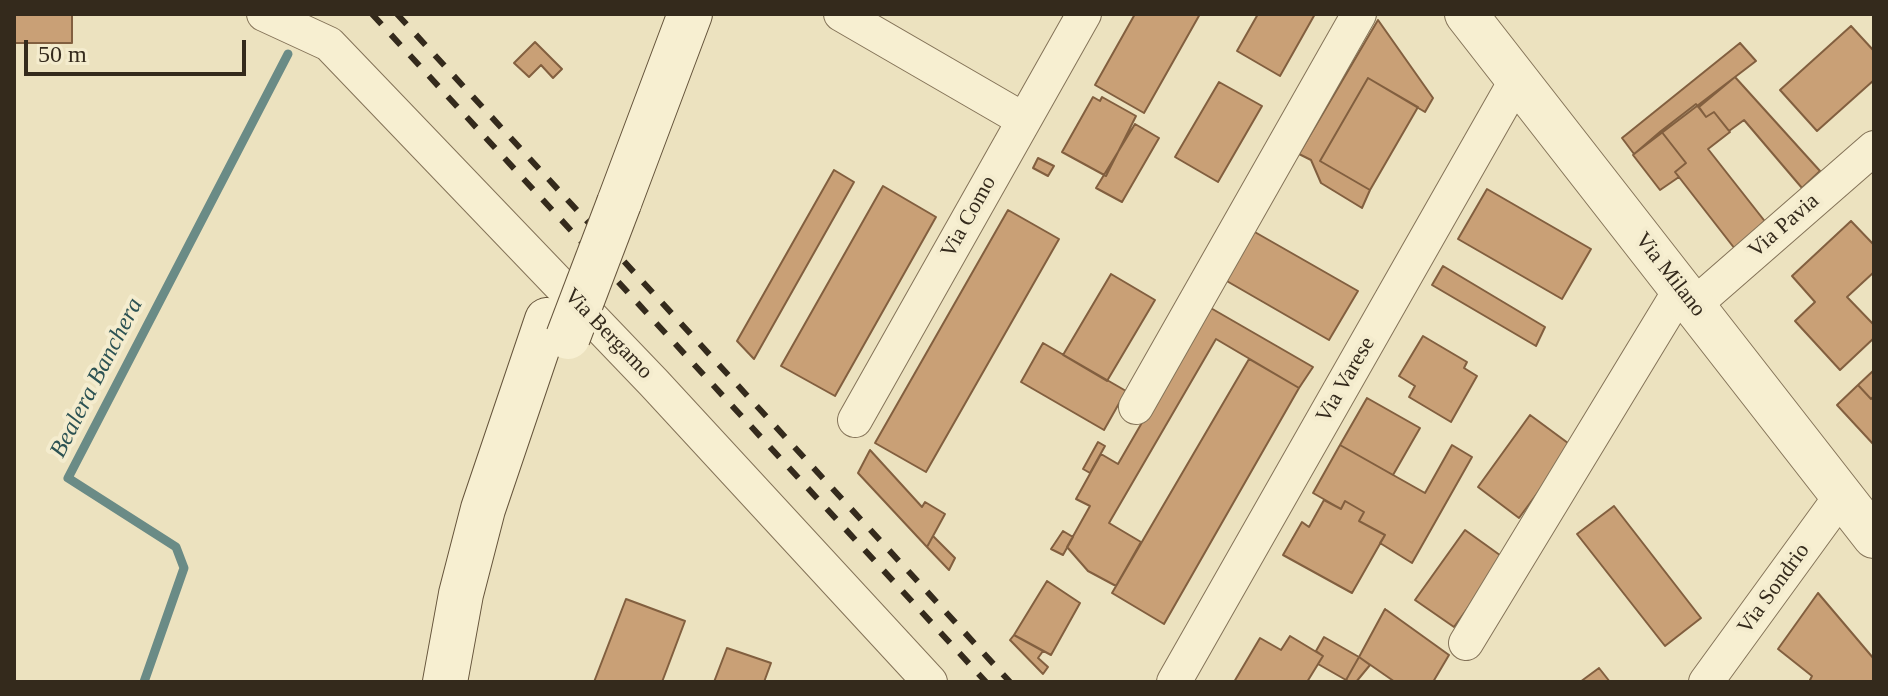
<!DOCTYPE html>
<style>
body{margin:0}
#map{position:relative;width:1888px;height:696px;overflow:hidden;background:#ece2bf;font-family:"Times New Roman",serif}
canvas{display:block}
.frame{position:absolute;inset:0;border:16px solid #342a1c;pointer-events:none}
.scale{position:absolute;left:24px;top:40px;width:222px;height:36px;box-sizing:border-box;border:4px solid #342a1c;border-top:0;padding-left:10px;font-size:24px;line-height:28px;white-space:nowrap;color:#342a1c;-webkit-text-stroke:6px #f4ecce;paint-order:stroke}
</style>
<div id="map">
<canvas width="1888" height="696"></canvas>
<div class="frame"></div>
<div class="scale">50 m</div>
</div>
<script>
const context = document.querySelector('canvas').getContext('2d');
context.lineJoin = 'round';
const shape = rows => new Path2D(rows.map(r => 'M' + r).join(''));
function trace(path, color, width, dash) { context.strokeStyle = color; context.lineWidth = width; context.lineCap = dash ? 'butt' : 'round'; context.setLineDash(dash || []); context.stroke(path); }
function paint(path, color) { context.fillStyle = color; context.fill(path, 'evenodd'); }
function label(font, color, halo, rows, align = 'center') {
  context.font = font + ' "Times New Roman",serif'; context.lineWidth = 8; context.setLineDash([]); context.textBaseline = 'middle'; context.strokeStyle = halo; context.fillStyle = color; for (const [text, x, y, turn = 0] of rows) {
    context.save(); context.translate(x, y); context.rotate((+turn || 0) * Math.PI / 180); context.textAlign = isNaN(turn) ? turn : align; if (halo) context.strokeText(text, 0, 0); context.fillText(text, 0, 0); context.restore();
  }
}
const stream = shape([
 [144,682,184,568,176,547,68,478,288,54]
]);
const building = shape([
 [14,14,72,14,72,43,14,43,14,14],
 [1135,14,1200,14,1144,113,1095,85,1135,14],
 [1258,14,1315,14,1280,76,1237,51,1258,14],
 [1378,20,1433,98,1425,112,1368,78,1320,161,1370,190,1362,208,1321,183,1311,160,1299,154,1378,20],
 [1851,26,1874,51,1874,80,1817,131,1780,90,1851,26],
 [535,42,562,69,553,78,541,65,529,77,514,63,535,42],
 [1740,43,1756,61,1634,154,1622,138,1740,43],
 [1735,77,1820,171,1802,188,1744,120,1729,131,1714,112,1706,117,1699,107,1735,77],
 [1368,78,1418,107,1370,190,1320,161,1368,78],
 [1219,82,1262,106,1218,182,1175,157,1219,82],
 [1093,97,1100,101,1102,97,1136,116,1106,176,1062,152,1093,97],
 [1696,104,1706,117,1714,112,1730,132,1708,149,1767,224,1735,249,1675,172,1686,163,1661,131,1696,104],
 [1135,124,1159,138,1122,202,1096,188,1135,124],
 [1661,131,1686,163,1675,172,1679,177,1660,190,1633,155,1661,131],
 [1038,158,1054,166,1048,176,1033,168,1038,158],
 [834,170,854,182,754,359,737,341,834,170],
 [883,186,936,217,835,396,781,366,883,186],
 [1487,189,1591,249,1562,299,1458,239,1487,189],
 [1008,210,1059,239,926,472,875,443,1008,210],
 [1851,221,1874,245,1874,272,1847,297,1874,325,1874,338,1840,370,1795,321,1815,302,1792,276,1851,221],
 [1253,231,1358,291,1329,340,1225,280,1253,231],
 [1443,266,1545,327,1536,346,1432,285,1443,266],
 [1111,274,1155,300,1107,381,1063,355,1111,274],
 [1209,307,1313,367,1299,388,1216,339,1109,523,1141,542,1116,586,1088,571,1067,547,1090,506,1076,499,1101,454,1118,464,1209,307],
 [1423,336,1467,362,1464,368,1477,376,1451,422,1409,397,1415,386,1399,376,1423,336],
 [1043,343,1126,391,1104,430,1021,382,1043,343],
 [1249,359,1299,388,1164,624,1112,593,1249,359],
 [1874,370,1874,396,1871,399,1858,385,1874,370],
 [1858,385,1871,399,1874,396,1874,445,1837,405,1858,385],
 [1367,398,1420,428,1393,475,1340,445,1367,398],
 [1530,415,1572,446,1519,518,1478,487,1530,415],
 [1098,442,1105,446,1090,473,1083,469,1098,442],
 [1340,445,1425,493,1452,445,1472,457,1412,563,1380,543,1385,535,1359,521,1364,512,1345,501,1341,509,1313,493,1340,445],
 [870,450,922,507,925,502,945,514,927,547,858,473,870,450],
 [1324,500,1341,509,1345,501,1364,512,1359,521,1385,535,1352,593,1283,555,1302,522,1309,527,1324,500],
 [1614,506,1701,618,1665,646,1577,534,1614,506],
 [1465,530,1504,558,1454,627,1415,600,1465,530],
 [1063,531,1073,537,1063,555,1051,549,1063,531],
 [933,536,955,558,949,570,927,547,933,536],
 [1047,581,1080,603,1051,655,1014,635,1047,581],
 [1818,593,1874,659,1874,682,1809,682,1812,676,1778,649,1818,593],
 [626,599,685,621,662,682,594,682,626,599],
 [1385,609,1449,655,1433,682,1395,682,1359,657,1385,609],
 [1014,635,1043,651,1038,658,1048,667,1043,674,1010,640,1014,635],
 [1290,636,1323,656,1307,682,1234,682,1260,638,1281,650,1290,636],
 [1324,637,1359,657,1346,680,1318,664,1323,656,1316,651,1324,637],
 [727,648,771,663,764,682,714,682,727,648],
 [1359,657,1370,665,1356,682,1350,682,1346,680,1359,657],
 [1599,668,1610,682,1580,682,1599,668]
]);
const minor = shape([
 [264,14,329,44,654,383,930,682],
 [841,14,1024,120],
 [1694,305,1874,148],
 [1136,407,1359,14],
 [855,420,1084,14],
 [1466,643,1681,289],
 [1174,682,1517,79],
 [1706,682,1842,495]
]);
const tertiary = shape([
 [1466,14,1874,537]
]);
const secondary = shape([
 [619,203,690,14],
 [445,682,461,594,483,509,547,320]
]);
const rail = shape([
 [372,14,986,682],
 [397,14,1010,682]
]);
const secondaryBridge = shape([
 [568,337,619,203]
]);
const streetNames = [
 ["Via Como",969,217,-61],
 ["Via Pavia",1784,226,-41],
 ["Via Milano",1670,275,52],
 ["Via Bergamo",608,334,46],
 ["Via Varese",1346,380,-60],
 ["Via Sondrio",1774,589,-54]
];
const waterNames = [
 ["Bealera Banchera",97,378,-63]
];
trace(stream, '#6a8b86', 9);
paint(building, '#c9a076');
trace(building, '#825f3f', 2);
trace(minor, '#847358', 36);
trace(tertiary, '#847358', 44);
trace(secondary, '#65543b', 46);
trace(minor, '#f7efd1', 34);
trace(tertiary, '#f7efd1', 42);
trace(secondary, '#f7efd1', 44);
trace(rail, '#342a1c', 6, [14, 14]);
trace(secondaryBridge, '#65543b', 46, []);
trace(secondaryBridge, '#f7efd1', 44);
label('22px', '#342a1c', '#f4ecce', streetNames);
label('italic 24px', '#2c5253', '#f4ecce', waterNames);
</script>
